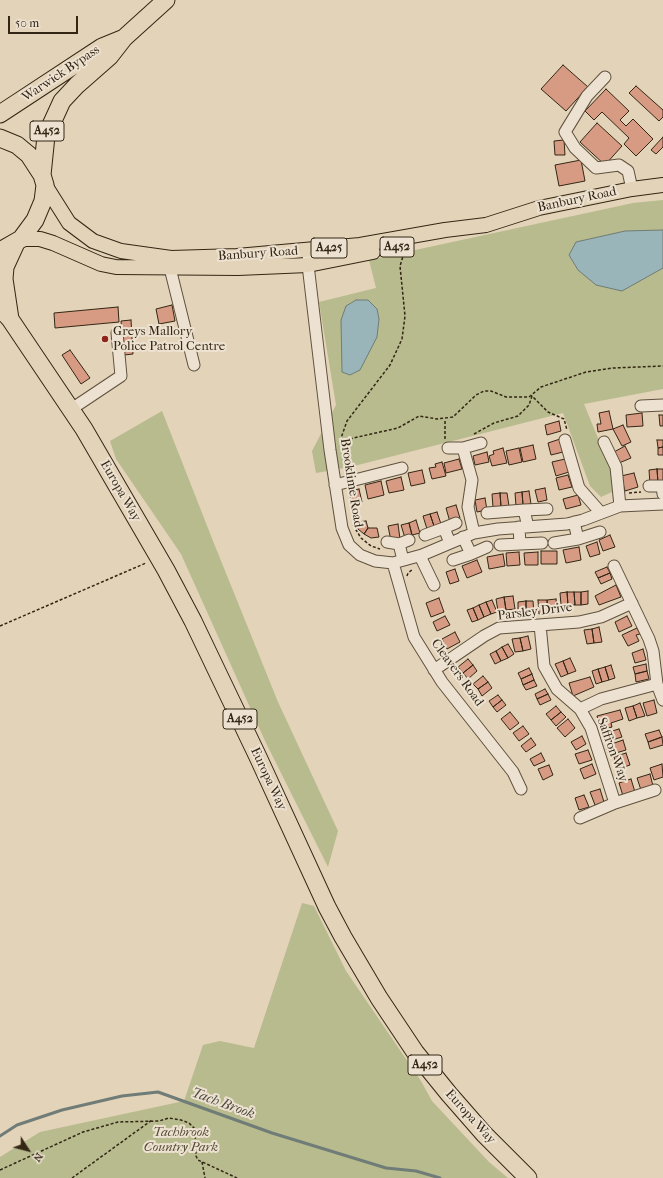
<!DOCTYPE html>
<style>
body{margin:0}
#map{position:relative;width:663px;height:1178px;overflow:hidden;background:#e3d3b8;font-family:"IM FELL French Canon",serif}
canvas{display:block}
.north{position:absolute;left:8px;top:1130px;width:40px;height:40px;-webkit-text-stroke:3px #ede2d1;paint-order:stroke;rotate:126deg;font-size:11px;font-weight:700;line-height:16px;text-align:center;color:#332615}
.north::after{content:'';display:block;margin:auto;width:14px;height:18px;background:#332615;clip-path:polygon(50% 0,100% 100%,50% 72%,0 100%)}
.scale{position:absolute;left:8px;top:16px;width:70px;height:18px;box-sizing:border-box;border:2px solid #332615;border-top:0;padding-left:5px;font-size:12px;line-height:14px;white-space:nowrap;color:#332615;-webkit-text-stroke:3px #ede2d1;paint-order:stroke}
</style>
<div id="map">
<canvas width="663" height="1178"></canvas>
<div class="north">N</div>
<div class="scale">50 m</div>
</div>
<script>
const context = document.querySelector('canvas').getContext('2d');
context.lineJoin = 'round';
function paint(path, color) { context.fillStyle = color; context.fill(path, 'evenodd'); }
const shape = rows => new Path2D(rows.map(r => 'M' + r).join(''));
function trace(path, color, width, dash) { context.strokeStyle = color; context.lineWidth = width; context.lineCap = dash ? 'butt' : 'round'; context.setLineDash(dash || []); context.stroke(path); }
function label(font, color, halo, rows, align = 'center') {
  context.font = font + ' "IM FELL French Canon",serif'; context.lineWidth = 4; context.setLineDash([]); context.textBaseline = 'middle'; context.strokeStyle = halo; context.fillStyle = color; for (const [text, x, y, turn = 0] of rows) {
    context.save(); context.translate(x, y); context.rotate((+turn || 0) * Math.PI / 180); context.textAlign = isNaN(turn) ? turn : align; if (halo) context.strokeText(text, 0, 0); context.fillText(text, 0, 0); context.restore();
  }
}
const green = shape([
 [663,200,663,389,584,404,611,470,612,492,601,497,590,486,563,413,350,467,316,473,312,451,336,405,319,302,376,288,369,260,633,203],
 [162,411,213,541,278,702,338,831,328,867,266,743,181,554,116,459,110,441],
 [302,903,314,906,346,971,421,1081,432,1101,489,1162,508,1178,0,1178,0,1157,40,1132,184,1101,203,1045,220,1041,254,1048]
]);
const water = shape([
 [663,230,663,268,622,291,596,285,578,270,569,255,576,242,625,231,663,230],
 [356,300,368,300,377,309,379,319,377,337,360,370,350,375,342,372,341,320,346,306,356,300]
]);
const stream = shape([
 [0,1136,17,1125,62,1110,122,1096,158,1092,272,1133,386,1168,416,1171,440,1178]
]);
const building = shape([
 [563,65,588,87,566,111,541,89,563,65],
 [636,86,663,110,663,117,659,121,629,93,636,86],
 [606,89,629,111,620,120,626,126,633,119,653,139,636,156,624,144,629,138,602,112,594,120,585,111,606,89],
 [597,123,622,146,605,165,580,142,597,123],
 [663,137,663,147,656,154,651,150,663,137],
 [564,140,565,155,555,155,554,141,564,140],
 [581,160,585,181,559,186,555,165,581,160],
 [172,305,175,321,159,324,156,309,172,305],
 [118,307,119,322,55,328,54,313,118,307],
 [131,320,133,354,124,355,121,321,131,320],
 [70,350,90,378,81,384,62,355,70,350],
 [609,411,613,429,598,432,597,424,601,424,599,413,609,411],
 [642,413,643,426,627,427,626,415,642,413],
 [659,415,663,415,663,426,660,426,659,415],
 [559,421,561,431,547,435,545,425,559,421],
 [623,425,631,442,622,446,613,429,623,425],
 [560,439,563,452,551,455,548,443,560,439],
 [657,440,663,440,663,447,658,448,657,440],
 [533,445,536,459,523,462,520,448,533,445],
 [625,446,631,458,619,463,614,452,625,446],
 [663,447,663,455,658,455,658,448,663,447],
 [503,448,507,463,492,466,489,456,494,454,493,451,503,448],
 [519,448,522,462,509,465,506,451,519,448],
 [487,452,489,462,475,465,473,456,487,452],
 [459,459,462,469,446,473,444,463,459,459],
 [565,459,569,472,556,476,552,462,565,459],
 [442,462,446,476,432,479,429,468,436,467,435,464,442,462],
 [657,469,658,483,650,484,649,470,657,469],
 [657,469,663,469,663,482,658,483,657,469],
 [422,470,425,483,411,486,408,473,422,470],
 [634,473,638,487,625,491,621,476,634,473],
 [568,475,572,487,559,490,556,478,568,475],
 [401,477,404,490,389,493,386,481,401,477],
 [381,481,384,495,368,499,365,485,381,481],
 [545,488,547,500,538,502,535,490,545,488],
 [359,489,362,502,352,505,349,491,359,489],
 [529,491,531,504,523,505,522,492,529,491],
 [522,492,523,505,516,506,515,493,522,492],
 [500,493,507,493,509,506,501,507,500,493],
 [500,493,501,507,493,507,492,494,500,493],
 [578,495,581,505,566,509,563,499,578,495],
 [485,498,487,510,477,512,475,500,485,498],
 [456,505,460,518,450,522,446,508,456,505],
 [437,512,441,524,434,526,430,514,437,512],
 [430,514,434,526,427,529,423,516,430,514],
 [416,520,420,533,412,535,409,523,416,520],
 [366,521,368,528,364,534,358,529,357,522,366,521],
 [409,523,412,535,405,538,401,525,409,523],
 [398,524,400,539,391,541,388,526,398,524],
 [368,528,377,528,379,537,371,538,364,534,368,528],
 [610,535,615,547,603,551,599,540,610,535],
 [597,542,600,554,590,557,586,546,597,542],
 [579,547,581,560,566,563,563,550,579,547],
 [541,551,557,551,557,564,541,564,541,551],
 [519,552,520,565,507,566,506,553,519,552],
 [538,552,538,565,525,565,524,553,538,552],
 [503,554,505,566,489,569,487,557,503,554],
 [477,560,482,572,467,578,462,566,477,560],
 [607,567,610,573,598,578,595,572,607,567],
 [455,569,459,581,450,584,446,572,455,569],
 [610,573,612,579,601,584,598,578,610,573],
 [616,585,621,597,599,605,595,596,616,585],
 [588,591,588,604,581,605,581,592,588,591],
 [567,592,574,592,575,605,568,605,567,592],
 [567,592,568,605,561,605,560,593,567,592],
 [574,592,581,592,581,605,575,605,574,592],
 [513,596,515,609,506,610,504,597,513,596],
 [504,597,506,610,498,611,496,599,504,597],
 [439,598,444,612,431,617,426,603,439,598],
 [556,599,557,613,548,614,547,600,556,599],
 [492,600,497,612,491,614,486,602,492,600],
 [538,600,547,600,548,614,539,614,538,600],
 [526,601,533,601,534,615,526,615,526,601],
 [526,601,526,615,518,615,518,602,526,601],
 [486,602,491,614,484,617,479,605,486,602],
 [479,605,484,617,478,620,473,608,479,605],
 [473,608,478,620,472,622,467,610,473,608],
 [445,616,450,625,437,631,433,622,445,616],
 [627,616,632,626,619,632,615,622,627,616],
 [599,627,602,642,594,643,592,629,599,627],
 [637,628,640,634,636,635,639,641,628,646,622,635,637,628],
 [592,629,594,643,587,644,584,630,592,629],
 [455,632,460,642,447,649,442,639,455,632],
 [528,636,531,649,523,651,520,638,528,636],
 [520,638,523,651,515,652,512,639,520,638],
 [508,644,514,654,508,658,502,647,508,644],
 [502,647,508,658,501,661,496,651,502,647],
 [643,649,646,660,635,663,632,653,643,649],
 [496,651,501,661,495,664,490,654,496,651],
 [570,658,576,671,568,674,563,661,570,658],
 [468,659,473,665,463,673,458,667,468,659],
 [563,661,568,674,561,677,555,664,563,661],
 [646,664,647,671,635,674,633,667,646,664],
 [473,665,477,671,468,679,463,673,473,665],
 [611,665,615,678,609,680,605,667,611,665],
 [605,667,609,680,602,682,598,669,605,667],
 [529,668,532,674,521,679,518,673,529,668],
 [598,669,602,682,596,684,592,671,598,669],
 [647,671,649,679,636,682,635,674,647,671],
 [532,674,534,680,523,685,521,679,532,674],
 [483,676,488,682,478,689,473,684,483,676],
 [590,677,594,687,573,696,569,683,590,677],
 [534,680,537,686,526,690,523,685,534,680],
 [488,682,492,688,482,696,478,689,488,682],
 [545,689,548,694,537,699,535,694,545,689],
 [548,694,551,700,540,705,537,699,548,694],
 [498,695,502,700,493,707,489,701,498,695],
 [502,700,506,705,497,712,493,707,502,700],
 [654,700,657,713,647,716,643,703,654,700],
 [640,703,645,716,637,718,633,706,640,703],
 [556,706,561,712,551,720,546,714,556,706],
 [633,706,637,718,629,721,625,708,633,706],
 [620,710,623,719,611,723,612,727,601,730,597,716,620,710],
 [510,712,519,723,510,730,501,719,510,712],
 [561,712,566,717,556,726,551,720,561,712],
 [568,719,575,728,565,737,557,728,568,719],
 [523,726,529,734,519,741,513,733,523,726],
 [619,729,622,737,605,742,602,734,619,729],
 [659,730,662,737,648,742,645,734,659,730],
 [582,736,586,744,576,750,571,742,582,736],
 [662,737,663,745,650,749,648,742,662,737],
 [531,738,536,745,526,752,521,746,531,738],
 [623,740,626,750,609,755,606,746,623,740],
 [588,750,592,760,579,764,575,754,588,750],
 [541,753,545,761,534,766,530,759,541,753],
 [626,753,630,765,618,769,614,757,626,753],
 [592,764,596,774,584,779,580,769,592,764],
 [662,764,663,777,654,780,650,768,662,764],
 [549,765,553,775,543,780,538,769,549,765],
 [650,774,653,786,641,790,637,778,650,774],
 [631,779,635,792,623,796,619,783,631,779],
 [600,789,604,802,595,805,590,792,600,789],
 [584,795,589,807,579,810,575,798,584,795]
]);
const path = shape([
 [474,434,494,423,518,416,529,405,532,396,548,412,564,419,567,430],
 [445,439,445,419],
 [340,441,347,421,390,365,402,339,405,316,400,266,404,253],
 [340,441,398,428,419,416,437,419,453,417,476,395,484,391,491,391,506,397,529,397,541,387,586,372,613,368,663,366],
 [629,493,641,492],
 [353,525,361,538,371,546,380,549],
 [407,576,408,573,413,569],
 [0,626,146,563],
 [202,1162,205,1178],
 [0,1170,83,1132,118,1122,159,1121,169,1118,181,1120,189,1123,195,1129,196,1156,198,1160,237,1178],
 [72,1178,152,1120]
]);
const minor = shape([
 [605,77,587,96,565,132,575,148,596,168,619,165,628,171,632,189],
 [309,251,308,265,330,450,342,528,349,545,360,555,375,561,393,563,422,555,474,533,498,529,567,524,583,520,620,506,663,504],
 [170,268,194,365],
 [641,406,663,405],
 [70,410,121,376,117,333],
 [565,440,579,488,601,513],
 [604,442,616,467,620,506],
 [448,448,463,448],
 [335,485,402,468],
 [649,486,662,486,663,494],
 [524,510,547,509],
 [487,513,524,510,528,527],
 [574,522,578,539,600,532],
 [519,527,520,544,542,543],
 [474,533,468,507,472,480,463,448,481,443],
 [425,535,444,528],
 [463,537,471,554,487,547],
 [387,542,399,544,403,560],
 [450,543,444,528,456,523],
 [554,543,578,539],
 [399,544,409,540],
 [500,545,520,544],
 [420,556,434,585],
 [453,560,471,554],
 [393,563,414,637,442,682,513,772,521,789],
 [614,566,649,639,653,651,657,684,663,700],
 [540,625,544,666,557,689,580,709,591,728,615,803,655,790],
 [434,670,484,636,499,628,579,622,601,617,632,603],
 [580,709,601,699,657,684],
 [580,818,615,803]
]);
const major = shape([
 [45,185,69,223,93,241,121,251,171,258,237,256,360,245,445,230,486,225,539,208,632,189,663,185],
 [21,239,40,239,53,243,101,264,116,267,238,268,308,265,373,252]
]);
const highway = shape([
 [0,114,102,47,124,38],
 [0,138,17,145,29,155,42,175,45,185,43,201,35,220,21,239,0,251],
 [42,175,46,136,62,101,77,85,110,56,124,38,166,0],
 [0,308,10,319,84,429,166,570,193,621,258,757,327,907,343,937,379,998,415,1052,449,1094,484,1134,528,1178],
 [10,319,4,279,5,267,16,243]
]);
const markers = [
 [105,339,4,"#8f2418"]
];
const shields = [
 [47,131,34],
 [397,247,34],
 [329,248,36],
 [240,719,34],
 [425,1065,34]
];
const shieldNames = [
 ["A452",47,131],
 ["A452",397,247],
 ["A425",329,248],
 ["A452",240,719],
 ["A452",425,1065]
];
const streetNames = [
 ["Warwick Bypass",61,74,-34],
 ["Banbury Road",577,200,-12],
 ["Banbury Road",258,254,-4],
 ["Brooklime Road",351,483,81],
 ["Europa Way",120,491,60],
 ["Parsley Drive",535,612,-7],
 ["Cleavers Road",457,673,54],
 ["Saffron Way",612,750,70],
 ["Europa Way",268,779,65],
 ["Europa Way",470,1117,48]
];
const poiNames = [
 ["Greys Mallory",113,332],
 ["Police Patrol Centre",113,347]
];
const parkNames = [
 ["Tachbrook",181,1133],
 ["Country Park",181,1148]
];
const waterNames = [
 ["Tach Brook",223,1104,20]
];
paint(green, '#b7bb8d');
paint(water, '#99b5b9');
trace(water, '#707c77', 1);
trace(stream, '#707c77', 3);
paint(building, '#d79b84');
trace(building, '#332615', 1);
trace(minor, '#5f513e', 13);
trace(major, '#332615', 16);
trace(highway, '#332615', 19);
trace(path, '#332615', 1.5, [3, 2]);
trace(minor, '#ede2d1', 11);
trace(major, '#e3d3b8', 14);
trace(highway, '#e3d3b8', 17);
for (const [x, y, r, color] of markers) { const dot = new Path2D(); dot.arc(x, y, r, 0, 2 * Math.PI); context.fillStyle = color; context.fill(dot); trace(dot, '#ede2d1', 1.5); }
for (const [x, y, w] of shields) { const box = new Path2D(); box.roundRect(x - w / 2, y - 10, w, 20, 3); context.fillStyle = '#ede2d1'; context.fill(box); trace(box, '#332615', 1); }
label('bold 12px', '#332615', null, shieldNames);
label('13px', '#332615', '#ede2d1', streetNames);
label('13px', '#332615', '#ede2d1', poiNames, 'left');
label('italic 13px', '#544b33', '#ede2d1', parkNames);
label('italic 14px', '#4c4a3e', '#ede2d1', waterNames);
</script>
